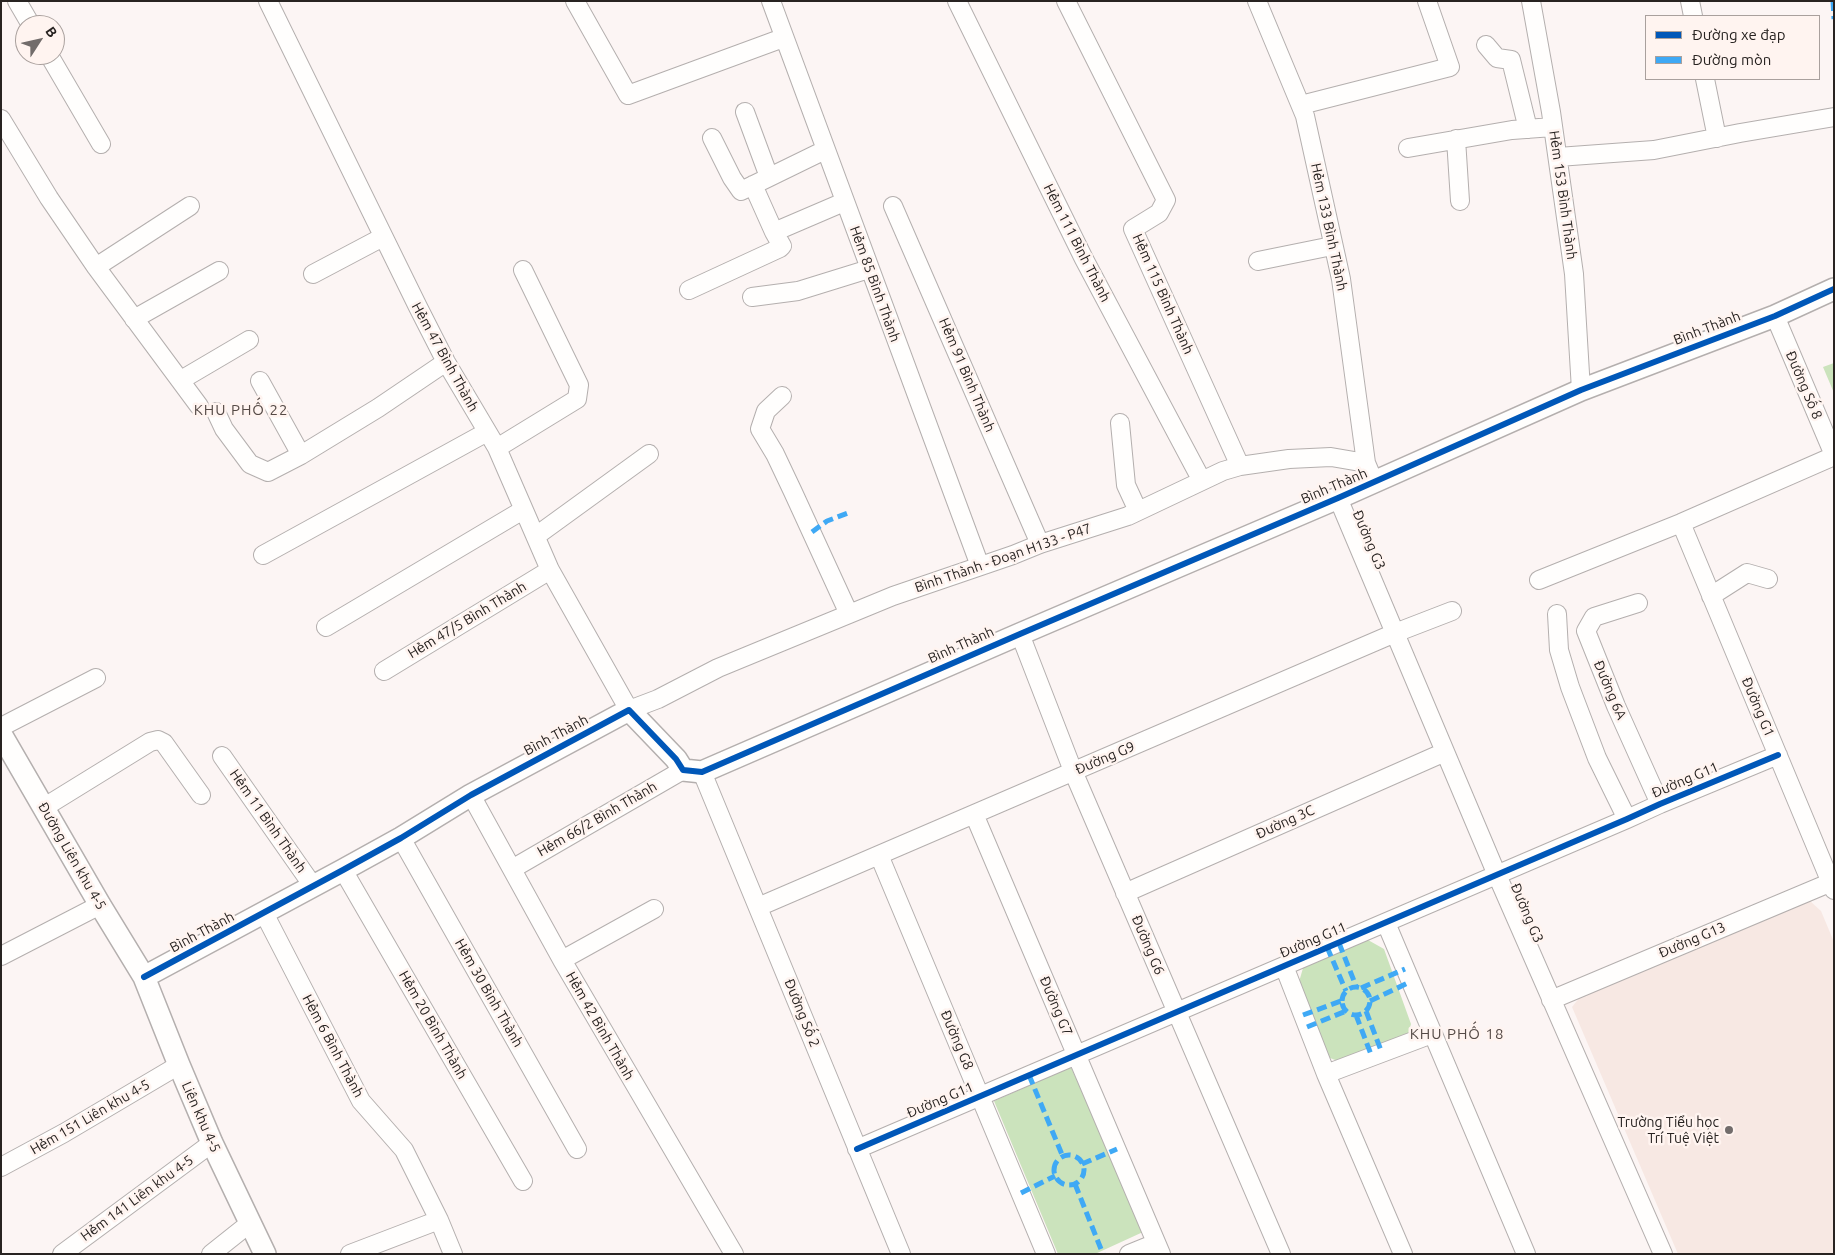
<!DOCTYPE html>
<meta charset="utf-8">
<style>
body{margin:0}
#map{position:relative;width:1835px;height:1255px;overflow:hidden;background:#fcf5f4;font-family:Ubuntu,sans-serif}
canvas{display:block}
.frame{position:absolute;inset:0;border:2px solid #282321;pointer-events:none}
.legend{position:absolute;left:1645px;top:15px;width:175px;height:65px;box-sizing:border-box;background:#fff4f0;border:1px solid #a9a09d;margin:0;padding:6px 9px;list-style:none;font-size:15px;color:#282321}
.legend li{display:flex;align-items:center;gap:10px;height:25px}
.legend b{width:25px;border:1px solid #a9a09d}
.north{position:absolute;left:15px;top:15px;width:50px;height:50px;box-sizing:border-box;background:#fff4f0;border:1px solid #a9a09d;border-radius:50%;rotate:55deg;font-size:14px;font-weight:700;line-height:20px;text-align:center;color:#282321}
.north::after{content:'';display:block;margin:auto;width:18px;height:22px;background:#726c6b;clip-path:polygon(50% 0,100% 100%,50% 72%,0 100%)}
</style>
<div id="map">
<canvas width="1835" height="1255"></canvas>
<div class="frame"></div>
<ul class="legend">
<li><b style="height:6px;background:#0057b8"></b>Đường xe đạp</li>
<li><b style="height:6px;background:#3fa9f5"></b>Đường mòn</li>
</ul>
<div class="north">B</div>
</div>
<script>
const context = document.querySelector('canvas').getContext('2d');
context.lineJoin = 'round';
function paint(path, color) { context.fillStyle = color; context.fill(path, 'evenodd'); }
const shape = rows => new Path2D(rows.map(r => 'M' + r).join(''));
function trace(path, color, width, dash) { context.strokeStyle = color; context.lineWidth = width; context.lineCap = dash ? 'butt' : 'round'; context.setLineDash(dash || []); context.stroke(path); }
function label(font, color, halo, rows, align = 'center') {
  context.font = font + ' Ubuntu,sans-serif'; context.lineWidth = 5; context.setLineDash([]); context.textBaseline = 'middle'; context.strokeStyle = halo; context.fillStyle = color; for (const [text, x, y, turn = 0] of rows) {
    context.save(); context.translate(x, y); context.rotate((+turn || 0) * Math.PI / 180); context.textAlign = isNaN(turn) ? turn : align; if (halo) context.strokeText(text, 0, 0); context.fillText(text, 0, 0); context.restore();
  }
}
const built = shape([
 [1810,901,1821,911,1834,942,1834,1254,1678,1254,1572,1007,1580,997]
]);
const green = shape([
 [1834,363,1834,393,1823,367],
 [1368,940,1384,949,1411,1024,1408,1035,1338,1061,1330,1058,1323,1048,1299,982,1303,968],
 [1071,1067,1143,1232,1095,1254,1058,1254,994,1101]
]);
const minor = shape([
 [17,1,31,25],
 [268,1,418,307,446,362,497,448,550,570,629,710,658,699,718,668,893,596,1013,555,1040,544,1128,516,1223,471,1240,466,1289,459,1331,457,1366,463,1374,482],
 [575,1,628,95,783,38],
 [771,1,980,566],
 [957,1,1084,259,1202,481],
 [1066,1,1166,200,1159,213,1133,229,1240,466],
 [1257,1,1305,116,1341,279,1366,463],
 [1531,1,1551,112,1574,274,1581,390],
 [1690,1,1693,16],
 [1486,45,1497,58,1511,60,1528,129],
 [49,55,101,144],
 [1705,79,1717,138],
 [1301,105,1450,67,1427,1],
 [745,112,769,177],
 [1,119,49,198,96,267,199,406],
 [712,138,732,178,741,191,825,150],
 [1456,139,1460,201],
 [1408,148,1512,130,1553,127],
 [1558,157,1654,150,1740,133,1834,117],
 [753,185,774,232],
 [893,206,1040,544],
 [1258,261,1332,246],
 [96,267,190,206],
 [313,274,383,237],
 [689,290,780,248,782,246,774,232,844,202],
 [752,297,798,291,869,269],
 [1775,316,1834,455],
 [134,319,219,271],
 [181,380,249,340],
 [260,381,301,455],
 [782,396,766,411,760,429,775,454,793,492,849,614],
 [216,412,224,429,250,464,268,472,301,455,378,408,446,362],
 [1120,423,1126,485,1138,511],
 [497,448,577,399,579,385,523,270],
 [1338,498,1497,875,1663,1254],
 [1681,523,1834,890],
 [536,536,649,454],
 [263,555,487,432],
 [1539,580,1681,523,1834,456],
 [1711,596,1747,573,1768,579],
 [1638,603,1594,617,1586,631,1616,706,1660,804],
 [1557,614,1559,650,1570,687,1597,758,1627,819],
 [326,627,523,510],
 [1020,634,1073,771,1281,1254],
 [384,671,550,570],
 [1,727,96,678],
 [222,756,313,886],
 [702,772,901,1254],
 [471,795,562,960,734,1254],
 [43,808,150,742,158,740,164,743,201,795],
 [974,814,1161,1254],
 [401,838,577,1149],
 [879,855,1046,1254],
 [512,869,683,770],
 [343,870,523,1181],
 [1125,893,1445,752],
 [758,907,1395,633,1452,611],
 [264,913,361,1101,404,1150,439,1220,453,1254],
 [1386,923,1526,1254],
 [1,956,100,905],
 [562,960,654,909],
 [1284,966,1326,1074,1403,1254],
 [1551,1000,1834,881],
 [1326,1074,1432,1034],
 [857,1149,1627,819,1660,804,1778,755],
 [1,1167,64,1133,179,1065],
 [62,1254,212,1143],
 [211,1254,250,1223],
 [350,1254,439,1220],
 [1129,1254,1156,1243]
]);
const tertiary = shape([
 [1,734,100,905,144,977,179,1065,212,1143,265,1254],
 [144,977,343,870,401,838,471,795,629,710,676,759,683,770,702,772,1020,634,1338,498,1581,390,1775,316,1834,289]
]);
const quiet = shape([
 [1833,1,1834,19],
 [812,532,827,521,848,513],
 [1339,943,1356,986],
 [1327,947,1346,991],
 '1342 1001a14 14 0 1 1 28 0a14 14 0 1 1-28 0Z',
 [1361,988,1405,969],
 [1370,1001,1410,982],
 [1366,1011,1382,1053],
 [1303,1015,1341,1001],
 [1356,1015,1372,1057],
 [1307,1027,1346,1011],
 [1029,1075,1063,1157],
 '1054 1170a15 15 0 1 1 30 0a15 15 0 1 1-30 0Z',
 [1082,1164,1117,1149],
 [1075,1184,1103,1254],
 [1021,1193,1055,1176]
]);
const cycleway = shape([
 [144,977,343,870,401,838,471,795,629,710,676,759,683,770,702,772,1020,634,1338,498,1581,390,1775,316,1834,289],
 [857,1149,1627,819,1660,804,1778,755]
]);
const markers = [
 [1729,1130,5,"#726c6b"]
];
const streetNames = [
 ["Hẻm 153 Bình Thành",1563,195,82],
 ["Hẻm 133 Bình Thành",1329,227,78],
 ["Hẻm 111 Bình Thành",1077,243,63],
 ["Hẻm 85 Bình Thành",875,284,70],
 ["Hẻm 115 Bình Thành",1163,294,66],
 ["Bình Thành",1707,328,-21],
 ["Hẻm 47 Bình Thành",445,357,61],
 ["Hẻm 91 Bình Thành",967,375,67],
 ["Đường Số 8",1804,385,67],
 ["Bình Thành",1334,486,-23],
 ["Đường G3",1369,540,67],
 ["Bình Thành - Đoạn H133 - P47",1003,558,-19],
 ["Hẻm 47/5 Bình Thành",467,620,-31],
 ["Bình Thành",961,645,-24],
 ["Đường 6A",1610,690,67],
 ["Đường G1",1758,707,67],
 ["Bình Thành",556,735,-28],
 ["Đường G9",1105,758,-23],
 ["Đường G11",1685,780,-23],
 ["Hẻm 66/2 Bình Thành",597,819,-30],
 ["Hẻm 11 Bình Thành",268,821,55],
 ["Đường 3C",1285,822,-24],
 ["Đường Liên khu 4-5",72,856,60],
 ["Đường G3",1527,913,67],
 ["Bình Thành",202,932,-28],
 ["Đường G11",1313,940,-23],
 ["Đường G13",1692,940,-23],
 ["Đường G6",1148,945,67],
 ["Hẻm 30 Bình Thành",489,993,60],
 ["Đường G7",1056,1006,67],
 ["Đường Số 2",802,1013,68],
 ["Hẻm 20 Bình Thành",433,1025,60],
 ["Hẻm 42 Bình Thành",600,1026,60],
 ["Đường G8",957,1040,67],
 ["Hẻm 6 Bình Thành",333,1046,62],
 ["Đường G11",940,1100,-23],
 ["Hẻm 151 Liên khu 4-5",90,1117,-30],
 ["Liên khu 4-5",201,1117,66],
 ["Hẻm 141 Liên khu 4-5",137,1198,-36]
];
const poiNames = [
 ["Trường Tiểu học",1719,1122],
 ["Trí Tuệ Việt",1719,1138]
];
const neighbourhoodNames = [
 ["KHU PHỐ 22",241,410],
 ["KHU PHỐ 18",1457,1034]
];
paint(built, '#f7e8e3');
paint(green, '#cbe3bc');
trace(minor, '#b4afae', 20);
trace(tertiary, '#b4afae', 24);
trace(minor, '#fffefd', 18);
trace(tertiary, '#fffefd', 21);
trace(quiet, '#3fa9f5', 5, [10, 5]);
trace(cycleway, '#0057b8', 6);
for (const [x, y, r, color] of markers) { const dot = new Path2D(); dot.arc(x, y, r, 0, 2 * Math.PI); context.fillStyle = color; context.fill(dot); trace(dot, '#fff4f0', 2); }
label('14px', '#282321', '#fff4f0', streetNames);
label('14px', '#282321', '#fff4f0', poiNames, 'right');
context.letterSpacing = '1px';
label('15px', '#554a46', '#fff4f0', neighbourhoodNames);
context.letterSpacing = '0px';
</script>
